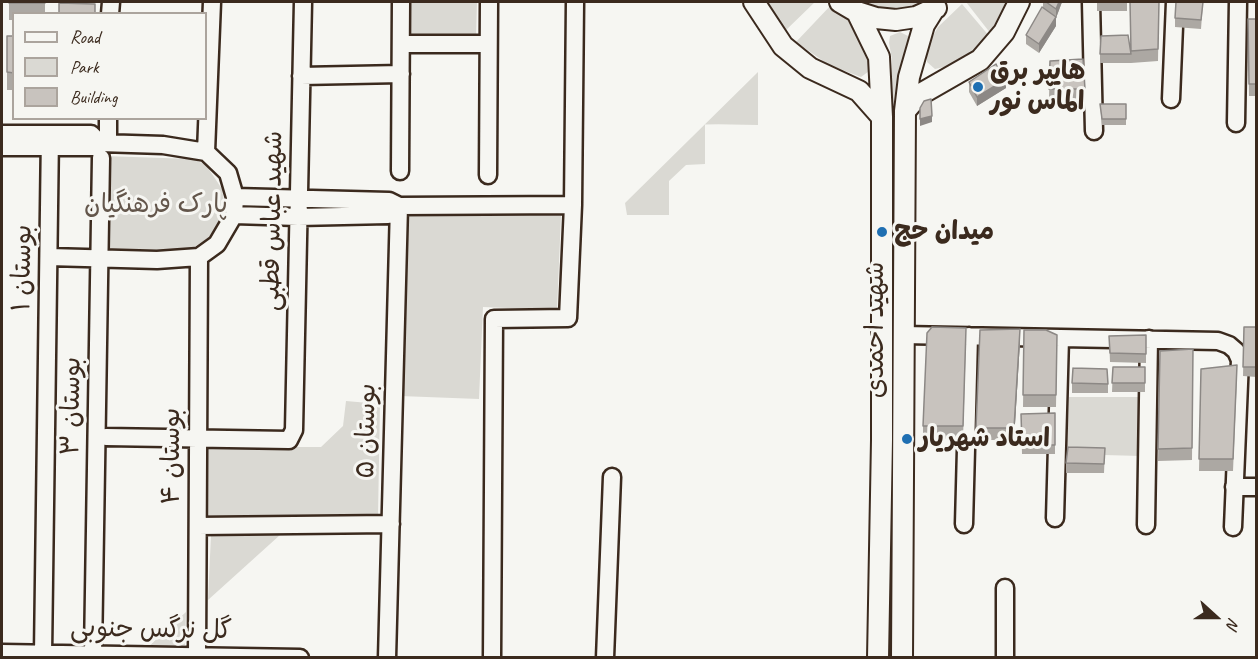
<!DOCTYPE html>
<meta charset="utf-8">
<style>
body{margin:0}
#map{position:relative;width:1258px;height:659px;overflow:hidden;background:#f6f6f2;font-family:Caveat,sans-serif}
canvas{display:block}
.frame{position:absolute;inset:0;border:3px solid #3b2a1e;pointer-events:none}
.legend{position:absolute;left:12px;top:12px;width:195px;height:108px;box-sizing:border-box;background:#f6f6f2;border:2px solid #aba49d;margin:0;padding:8px 10px;list-style:none;font-size:18px;color:#3b2a1e}
.legend li{display:flex;align-items:center;gap:12px;height:30px}
.legend b{width:30px;border:2px solid #aba49d}
.north{position:absolute;left:1186px;top:587px;width:60px;height:60px;-webkit-text-stroke:4px #f6f6f2;paint-order:stroke;rotate:111deg;font-size:16px;font-weight:700;line-height:24px;text-align:center;color:#3b2a1e}
.north::after{content:'';display:block;margin:auto;width:21px;height:27px;background:#3b2a1e;clip-path:polygon(50% 0,100% 100%,50% 72%,0 100%)}
</style>
<div id="map">
<canvas width="1258" height="659"></canvas>
<div class="frame"></div>
<ul class="legend">
<li><b style="height:8px;background:#f6f6f2"></b>Road</li>
<li><b style="height:16px;background:#dad9d3"></b>Park</li>
<li><b style="height:16px;background:#c8c3be"></b>Building</li>
</ul>
<div class="north">N</div>
</div>
<script>
const context = document.querySelector('canvas').getContext('2d');
context.lineJoin = 'round';
function paint(path, color) { context.fillStyle = color; context.fill(path, 'evenodd'); }
const shape = rows => new Path2D(rows.map(r => 'M' + r).join(''));
function trace(path, color, width, dash) { context.strokeStyle = color; context.lineWidth = width; context.lineCap = dash ? 'butt' : 'round'; context.setLineDash(dash || []); context.stroke(path); }
function label(font, color, halo, rows, align = 'center') {
  context.font = font + ' Caveat,"Playpen Sans Arabic",sans-serif'; context.lineWidth = 6; context.setLineDash([]); context.textBaseline = 'middle'; context.strokeStyle = halo; context.fillStyle = color; for (const [text, x, y, turn = 0] of rows) {
    context.save(); context.translate(x, y); context.rotate((+turn || 0) * Math.PI / 180); context.textAlign = isNaN(turn) ? turn : align; if (halo) context.strokeText(text, 0, 0); context.fillText(text, 0, 0); context.restore();
  }
}
const green = shape([
 [406,2,477,2,476,40,405,39],
 [768,2,815,2,785,31],
 [860,2,927,2,901,10,880,9],
 [966,2,1011,2,1005,15,991,34],
 [832,4,861,27,872,69,861,77,829,65,796,42],
 [962,4,990,37,972,53,949,66,935,69,927,62,927,47,938,27],
 [900,32,908,36,909,43,899,105,892,105,892,59,889,43,890,36],
 [758,72,758,125,705,124,705,164,686,165,669,181,669,215,627,215,625,203],
 [104,156,193,159,206,165,222,189,224,202,222,220,211,236,185,253,105,252],
 [408,210,561,216,557,310,483,307,479,399,400,396],
 [1069,397,1142,397,1141,456,1067,454],
 [346,401,380,404,378,517,199,521,201,447,321,447,343,426],
 [211,535,280,535,208,600],
 [186,612,185,645,148,647]
]);
const minor = shape([
 [1091,2,1094,131],
 [110,14,111,2],
 [401,44,488,44],
 [301,76,401,74],
 [1171,99,1175,2],
 [1236,123,1238,2],
 [2,134,91,134,100,143],
 [108,143,108,118],
 [2,147,94,147,100,143,163,145,206,152,228,173,235,197,234,215,217,244,199,257,157,260,49,257],
 [206,152,212,2],
 [400,171,401,2],
 [488,175,489,2],
 [235,197,389,201,399,206,573,205],
 [234,215,298,217,388,215,399,206],
 [903,335,1218,341,1229,345,1236,351,1240,360,1233,527],
 [106,437,289,440,294,430,303,2],
 [1234,487,1256,487],
 [1055,518,1060,338],
 [964,524,969,336],
 [1146,525,1149,339],
 [198,526,391,524],
 [2,653,300,658],
 [43,654,50,134],
 [93,654,101,158],
 [197,656,199,257],
 [387,658,399,206],
 [492,658,494,319,568,318,573,205,575,2],
 [605,658,612,477],
 [1005,658,1005,588]
]);
const major = shape([
 [754,2,783,46,810,68,859,91,882,117],
 [840,2,857,12,876,18,896,20,916,17,936,8],
 [857,12,879,57,882,117,882,440,878,658],
 [905,111,919,95,980,60,1004,32,1019,2],
 [902,658,905,111,909,77,924,25,934,9]
]);
const wall = shape([
 [9,2,45,2,45,14,14,14,14,20,9,20],
 [1043,2,1062,2,1056,18,1056,26,1039,53,1026,44,1026,35,1043,8],
 [1097,2,1127,2,1127,11,1097,11],
 [1130,2,1159,2,1158,61,1131,63,1100,63,1100,54,1131,53],
 [1203,2,1201,29,1175,27,1175,18],
 [1248,19,1257,19,1257,96,1249,96],
 [7,36,14,36,14,90,7,90],
 [1050,61,1085,89,1085,99,1049,98],
 [969,82,1006,88,977,106,969,92],
 [1100,104,1126,104,1126,125,1102,125],
 [57,118,93,118,92,120,57,119],
 [1244,327,1257,327,1257,377,1243,376],
 [1024,330,1057,335,1056,407,1023,407],
 [1146,335,1146,363,1110,362,1109,336],
 [966,340,963,439,923,438,923,426],
 [1020,341,1014,440,976,440,976,428],
 [1193,349,1192,460,1158,461,1160,351],
 [1113,367,1145,367,1145,392,1112,392],
 [1201,369,1237,377,1233,471,1199,471],
 [1072,383,1108,384,1108,393,1072,393],
 [1055,413,1055,454,1022,454,1021,414],
 [1105,448,1104,473,1066,473,1066,463]
]);
const shadedWall = shape([
 [1059,2,1062,2,1056,18,1056,9],
 [1056,17,1056,26,1039,53,1039,44],
 [1006,79,1006,88,977,106,977,97],
 [932,116,932,122,920,126,920,119],
 [1020,329,1020,341,1014,440,1014,428]
]);
const building = shape([
 [9,2,45,2,45,3,9,3,9,2],
 [1046,2,1059,2,1056,9,1046,2],
 [1130,2,1159,2,1158,49,1131,51,1130,2],
 [1176,2,1203,2,1201,20,1175,18,1176,2],
 [59,3,95,4,95,14,59,14,59,3],
 [1042,7,1056,17,1039,44,1026,35,1042,7],
 [1248,19,1257,19,1257,84,1249,84,1248,19],
 [1128,35,1131,54,1100,54,1101,36,1128,35],
 [7,36,14,36,14,73,7,72,7,36],
 [1083,59,1085,89,1049,89,1050,61,1083,59],
 [996,64,1006,79,977,97,969,82,996,64],
 [931,99,932,116,920,119,920,108,924,101,931,99],
 [1100,104,1126,104,1126,119,1102,119,1100,104],
 [932,327,966,328,963,426,923,426,927,333,932,327],
 [1244,327,1257,327,1257,367,1243,367,1244,327],
 [1020,329,1014,428,976,428,980,330,1020,329],
 [1024,330,1046,330,1057,335,1056,395,1023,395,1024,330],
 [1146,335,1146,354,1110,353,1109,336,1146,335],
 [1193,349,1192,448,1158,449,1160,351,1193,349],
 [1237,365,1233,459,1199,459,1201,369,1237,365],
 [1113,367,1145,367,1145,383,1112,383,1113,367],
 [1073,368,1107,369,1108,384,1072,383,1073,368],
 [1055,413,1055,445,1022,445,1021,414,1055,413],
 [1068,447,1105,448,1104,464,1066,463,1068,447]
]);
const markers = [
 [978,87,6,"#1f6fb2"],
 [882,232,6,"#1f6fb2"],
 [907,439,6,"#1f6fb2"]
];
const poiNames = [
 ["هایپر برق",990,72],
 ["الماس نور",990,102],
 ["میدان حج",894,232],
 ["استاد شهریار",919,439]
];
const parkNames = [
 ["پارک فرهنگیان",156,205]
];
const streetNames = [
 ["شهید عباس قطبی",273,221,-89],
 ["بوستان ۱",23,268,-89],
 ["شهید احمدی",876,330,-90],
 ["بوستان ۳",72,406,-89],
 ["بوستان ۵",367,431,-89],
 ["بوستان ۴",172,456,-90],
 ["گل نرگس جنوبی",151,630,1]
];
paint(green, '#dad9d3');
trace(minor, '#3b2a1e', 21);
trace(major, '#3b2a1e', 24);
trace(minor, '#f6f6f2', 16);
trace(major, '#f6f6f2', 20);
paint(wall, '#aca8a3');
paint(shadedWall, '#8c8885');
paint(building, '#c8c3be');
trace(building, '#8c8885', 1.5);
for (const [x, y, r, color] of markers) { const dot = new Path2D(); dot.arc(x, y, r, 0, 2 * Math.PI); context.fillStyle = color; context.fill(dot); trace(dot, '#f6f6f2', 2); }
label('bold 26px', '#3b2a1e', '#f6f6f2', poiNames, 'left');
label('26px', '#63564b', '#f6f6f2', parkNames);
label('26px', '#3b2a1e', '#f6f6f2', streetNames);
</script>
